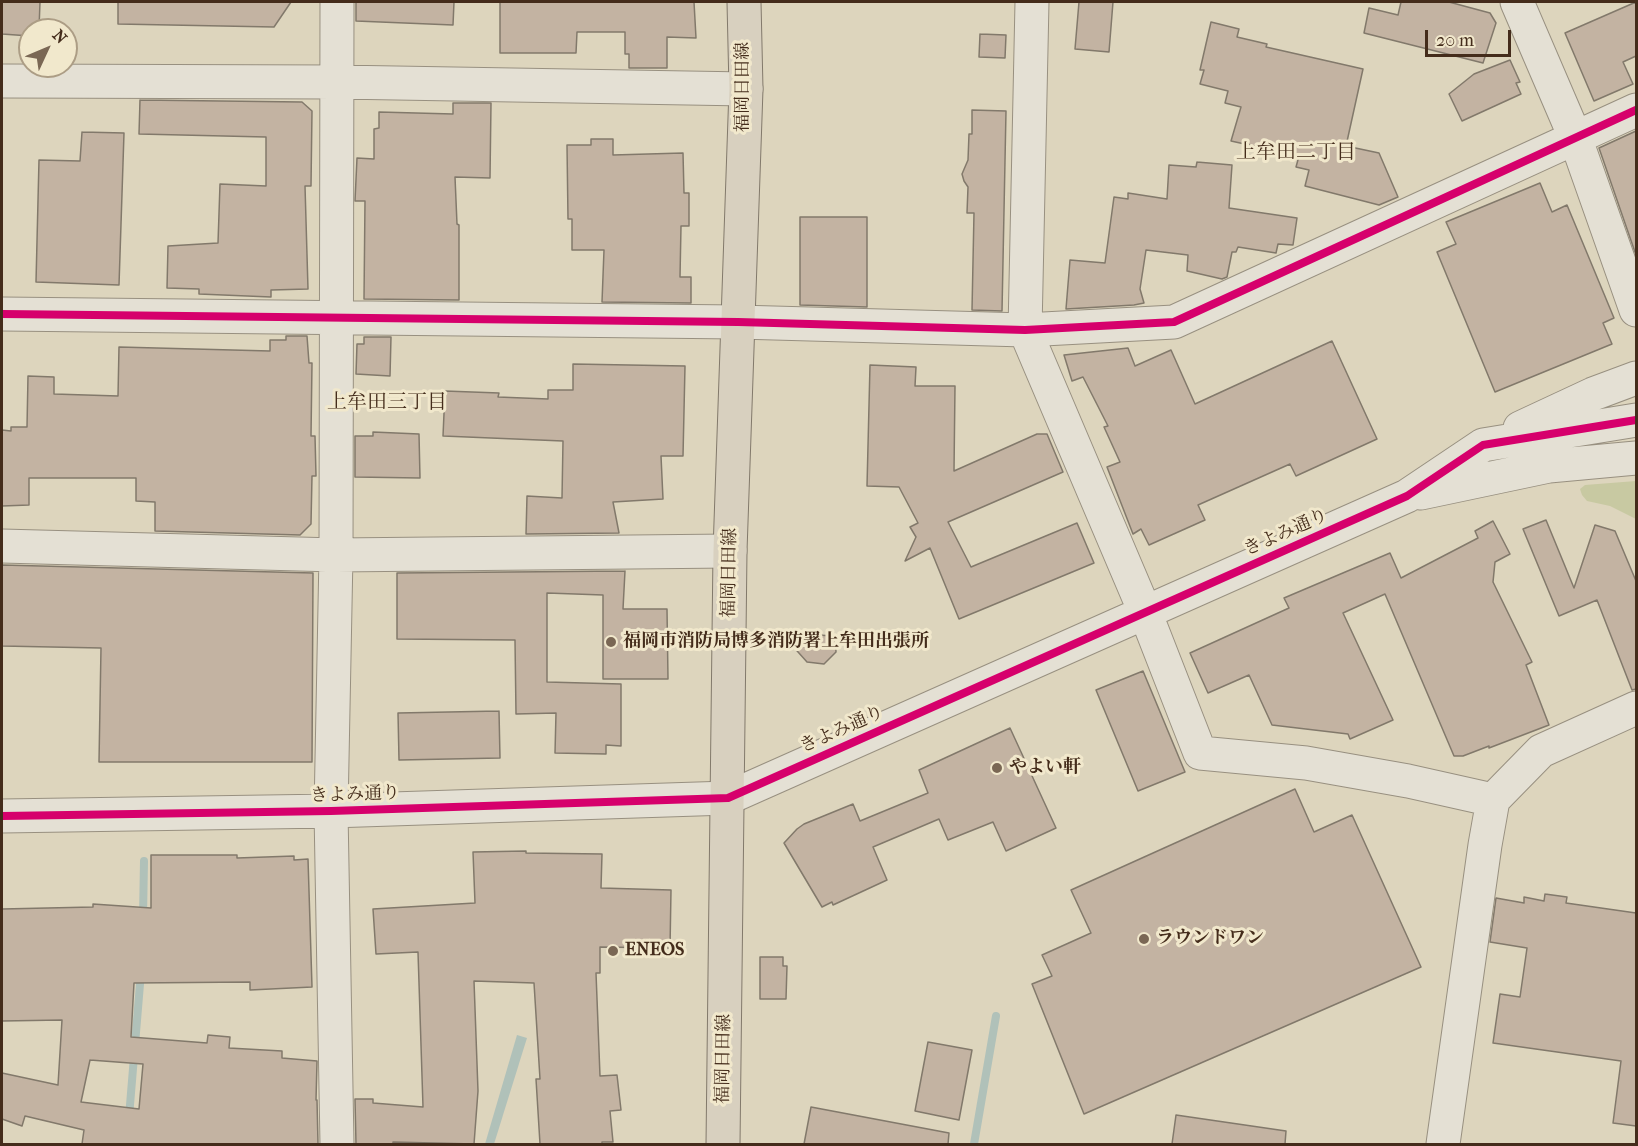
<!DOCTYPE html>
<meta charset="utf-8">
<style>
body{margin:0}
#map{position:relative;width:1638px;height:1146px;overflow:hidden;background:#ddd5bd;font-family:"IM FELL French Canon",serif}
canvas{display:block}
.frame{position:absolute;inset:0;border:3px solid #442c1b;pointer-events:none}
.north{position:absolute;left:18px;top:18px;width:60px;height:60px;box-sizing:border-box;background:#f1e8cc;border:2px solid #ac9d85;border-radius:50%;rotate:46deg;font-size:16px;font-weight:700;line-height:24px;text-align:center;color:#442c1b}
.north::after{content:'';display:block;margin:auto;width:21px;height:27px;background:#7a6754;clip-path:polygon(50% 0,100% 100%,50% 72%,0 100%)}
.scale{position:absolute;left:1425px;top:30px;width:86px;height:27px;box-sizing:border-box;border:3px solid #442c1b;border-top:0;padding-left:8px;font-size:18px;line-height:21px;white-space:nowrap;color:#442c1b;-webkit-text-stroke:4px #f1e8cc;paint-order:stroke}
</style>
<div id="map">
<canvas width="1638" height="1146"></canvas>
<div class="frame"></div>
<div class="north">N</div>
<div class="scale">20 m</div>
</div>
<script>
const context = document.querySelector('canvas').getContext('2d');
context.lineJoin = 'round';
function paint(path, color) { context.fillStyle = color; context.fill(path, 'evenodd'); }
const shape = rows => new Path2D(rows.map(r => 'M' + r).join(''));
function trace(path, color, width, dash) { context.strokeStyle = color; context.lineWidth = width; context.lineCap = dash ? 'butt' : 'round'; context.setLineDash(dash || []); context.stroke(path); }
function label(font, color, halo, rows, align = 'center') {
  context.font = font + ' "IM FELL French Canon","Noto Serif JP",serif'; context.lineWidth = 6; context.setLineDash([]); context.textBaseline = 'middle'; context.strokeStyle = halo; context.fillStyle = color; for (const [text, x, y, turn = 0] of rows) {
    context.save(); context.translate(x, y); context.rotate((+turn || 0) * Math.PI / 180); context.textAlign = isNaN(turn) ? turn : align; if (halo) context.strokeText(text, 0, 0); context.fillText(text, 0, 0); context.restore();
  }
}
const green = shape([
 [1636,481,1636,519,1610,506,1587,501,1582,495,1580,489,1585,485]
]);
const water = shape([
 [517,1035,527,1038,494,1144,485,1144]
]);
const stream = shape([
 [143,917,144,861],
 [129,1117,141,972],
 [974,1144,996,1016]
]);
const building = shape([
 [2,2,40,2,39,29,30,29,30,36,2,34,2,2],
 [118,2,291,2,274,27,118,24,118,2],
 [356,2,454,2,453,25,356,21,356,2],
 [500,2,694,2,696,38,667,37,667,68,629,68,629,54,625,54,625,32,577,32,576,53,500,53,500,2],
 [1079,2,1113,2,1109,52,1075,49,1079,2],
 [1401,2,1449,2,1490,13,1496,23,1483,63,1364,33,1369,8,1398,15,1401,2],
 [1636,2,1636,56,1623,62,1633,84,1594,101,1565,33,1636,2],
 [1211,22,1239,29,1237,37,1267,44,1266,47,1363,69,1346,146,1379,153,1398,197,1379,205,1305,186,1309,170,1296,167,1299,156,1231,141,1241,107,1225,103,1228,91,1200,84,1204,70,1200,70,1211,22],
 [980,34,1006,35,1005,58,979,57,980,34],
 [1510,60,1520,82,1516,83,1521,94,1462,121,1449,94,1474,74,1510,60],
 [140,100,302,102,312,111,311,186,305,186,308,289,271,290,271,297,199,294,199,289,167,288,168,246,218,243,220,184,266,186,266,137,139,134,140,100],
 [453,103,491,103,490,178,455,177,457,224,459,225,459,300,364,299,365,201,355,201,357,158,374,159,374,129,379,128,379,112,453,114,453,103],
 [972,110,1006,111,1002,311,972,310,974,213,967,213,968,187,964,181,962,174,968,160,969,134,972,134,972,110],
 [1636,131,1636,255,1599,148,1636,131],
 [82,132,124,133,119,285,36,282,39,160,80,161,82,132],
 [591,139,613,139,613,155,683,153,684,193,689,193,689,226,681,226,680,277,691,277,691,303,602,302,604,250,572,250,572,219,568,219,567,145,591,145,591,139],
 [1197,162,1232,165,1229,208,1297,218,1293,245,1278,244,1276,253,1238,247,1236,252,1232,252,1227,277,1222,279,1187,271,1188,255,1146,250,1140,289,1144,303,1134,305,1066,309,1070,260,1105,263,1114,197,1128,199,1128,193,1167,199,1169,165,1196,167,1197,162],
 [1540,183,1552,212,1567,205,1614,318,1603,323,1612,344,1495,392,1437,252,1456,244,1446,222,1540,183],
 [800,217,867,217,867,307,800,305,800,217],
 [286,336,307,336,309,363,312,363,311,436,315,436,316,476,312,476,311,524,300,535,155,531,155,502,136,501,136,478,29,478,29,505,2,506,2,430,11,431,11,427,27,427,28,376,54,377,54,394,118,396,119,347,270,351,270,340,286,340,286,336],
 [364,337,391,337,390,376,356,374,357,344,364,344,364,337],
 [1332,341,1377,439,1296,476,1290,464,1198,505,1205,520,1149,545,1141,529,1133,534,1107,467,1120,462,1104,427,1108,426,1083,377,1072,381,1064,355,1128,348,1135,366,1171,350,1195,404,1332,341],
 [573,364,685,366,683,456,661,456,663,499,613,502,619,533,526,534,527,496,562,498,563,441,443,436,445,391,499,393,498,397,548,399,548,390,573,390,573,364],
 [870,365,916,367,915,386,955,386,954,471,1037,434,1047,434,1063,472,948,522,971,567,1077,523,1094,563,959,619,930,548,905,561,916,537,910,527,918,523,899,487,867,486,870,365],
 [373,432,419,434,420,478,355,477,355,436,373,436,373,432],
 [1546,520,1574,588,1595,525,1615,531,1636,581,1636,689,1632,690,1597,600,1559,616,1523,529,1546,520],
 [1493,521,1510,554,1495,562,1493,582,1532,662,1526,665,1549,725,1489,748,1489,746,1463,756,1454,756,1385,594,1343,613,1393,720,1350,739,1348,734,1272,725,1249,675,1208,693,1190,653,1289,608,1284,598,1390,553,1401,578,1478,538,1475,531,1493,521],
 [2,565,313,573,312,762,99,762,101,648,2,646,2,565],
 [625,571,623,609,667,609,668,679,603,679,603,595,547,593,547,682,621,684,621,746,606,745,606,754,555,753,556,713,516,714,515,640,397,639,397,573,625,571],
 [781,633,835,636,836,652,824,664,807,662,781,633],
 [1143,671,1185,772,1138,791,1096,690,1143,671],
 [499,711,500,758,399,760,398,713,499,711],
 [1010,728,1056,828,1006,851,993,822,948,840,939,819,873,847,887,880,833,905,832,902,822,907,784,843,797,829,804,824,853,804,860,821,928,793,919,770,1010,728],
 [1295,789,1314,832,1352,815,1421,967,1084,1114,1032,984,1052,976,1042,955,1091,933,1071,890,1295,789],
 [526,851,526,853,602,854,601,888,671,890,670,948,600,947,600,973,596,973,600,1076,617,1075,621,1110,610,1111,613,1142,602,1142,602,1144,540,1144,536,1079,540,1079,534,983,474,981,478,1091,474,1144,393,1142,393,1144,356,1144,355,1099,373,1099,373,1103,423,1107,418,952,376,954,373,909,475,903,473,852,526,851],
 [151,855,237,855,237,858,294,856,294,860,308,859,312,987,250,990,250,982,134,983,131,1037,207,1043,208,1035,230,1037,229,1048,282,1051,282,1058,317,1061,316,1100,317,1100,318,1144,82,1144,84,1130,25,1116,22,1126,2,1119,2,1073,58,1085,62,1020,2,1021,2,909,93,907,93,904,151,908,151,855],
 [90,1060,143,1064,139,1109,81,1102,90,1060],
 [1545,894,1567,897,1566,903,1636,913,1636,1126,1613,1123,1621,1061,1493,1043,1500,994,1520,997,1527,948,1490,942,1496,898,1524,903,1524,897,1544,901,1545,894],
 [760,957,783,957,783,966,787,966,786,999,760,999,760,957],
 [928,1042,972,1050,959,1120,915,1111,928,1042],
 [811,1107,949,1133,948,1144,804,1144,811,1107],
 [1176,1115,1286,1131,1285,1144,1172,1144,1176,1115]
]);
const minor = shape([
 [1032,2,1025,330,1145,612,1200,753,1306,763,1408,781,1493,800],
 [1517,2,1575,137,1636,310],
 [2,81,338,82,746,89],
 [2,314,738,322,1025,330,1174,322,1636,110],
 [1520,428,1593,394,1636,378],
 [1421,493,1549,466,1636,458],
 [2,546,336,555,730,551],
 [2,816,331,811,728,798,1407,496,1483,445,1636,420],
 [337,1144,331,811,336,555,337,2],
 [1443,1144,1485,845,1493,800,1541,751,1636,708]
]);
const major = shape([
 [723,1144,730,551,746,89,744,2]
]);
const cycleway = shape([
 [2,314,738,322,1025,330,1174,322,1636,110],
 [2,816,331,811,728,798,1407,496,1483,445,1636,420]
]);
const markers = [
 [611,642,6,"#7a6754"],
 [997,768,6,"#7a6754"],
 [1144,939,6,"#7a6754"],
 [613,951,6,"#7a6754"]
];
const streetNames = [
 ["福岡日田線",744,87,-90],
 ["きよみ通り",1286,533,-24],
 ["福岡日田線",730,573,-89],
 ["きよみ通り",842,730,-24],
 ["きよみ通り",355,795,-2],
 ["福岡日田線",724,1059,-89]
];
const poiNames = [
 ["福岡市消防局博多消防署上牟田出張所",623,642],
 ["やよい軒",1009,768],
 ["ラウンドワン",1156,939],
 ["ENEOS",625,951]
];
const neighbourhoodNames = [
 ["上牟田二丁目",1296,153],
 ["上牟田三丁目",387,403]
];
paint(green, '#c8c9a2');
paint(water, '#b0c1b9');
trace(stream, '#b0c1b9', 8);
paint(building, '#c3b3a2');
trace(building, '#82796b', 1.5);
trace(minor, '#989080', 35);
trace(major, '#82796b', 35);
trace(minor, '#e4e0d4', 33);
trace(major, '#d8d0bf', 33);
trace(cycleway, '#d6006c', 8);
for (const [x, y, r, color] of markers) { const dot = new Path2D(); dot.arc(x, y, r, 0, 2 * Math.PI); context.fillStyle = color; context.fill(dot); trace(dot, '#f1e8cc', 2); }
label('18px', '#442c1b', '#f1e8cc', streetNames);
label('bold 18px', '#442c1b', '#f1e8cc', poiNames, 'left');
label('20px', '#442c1b', '#f1e8cc', neighbourhoodNames);
</script>
